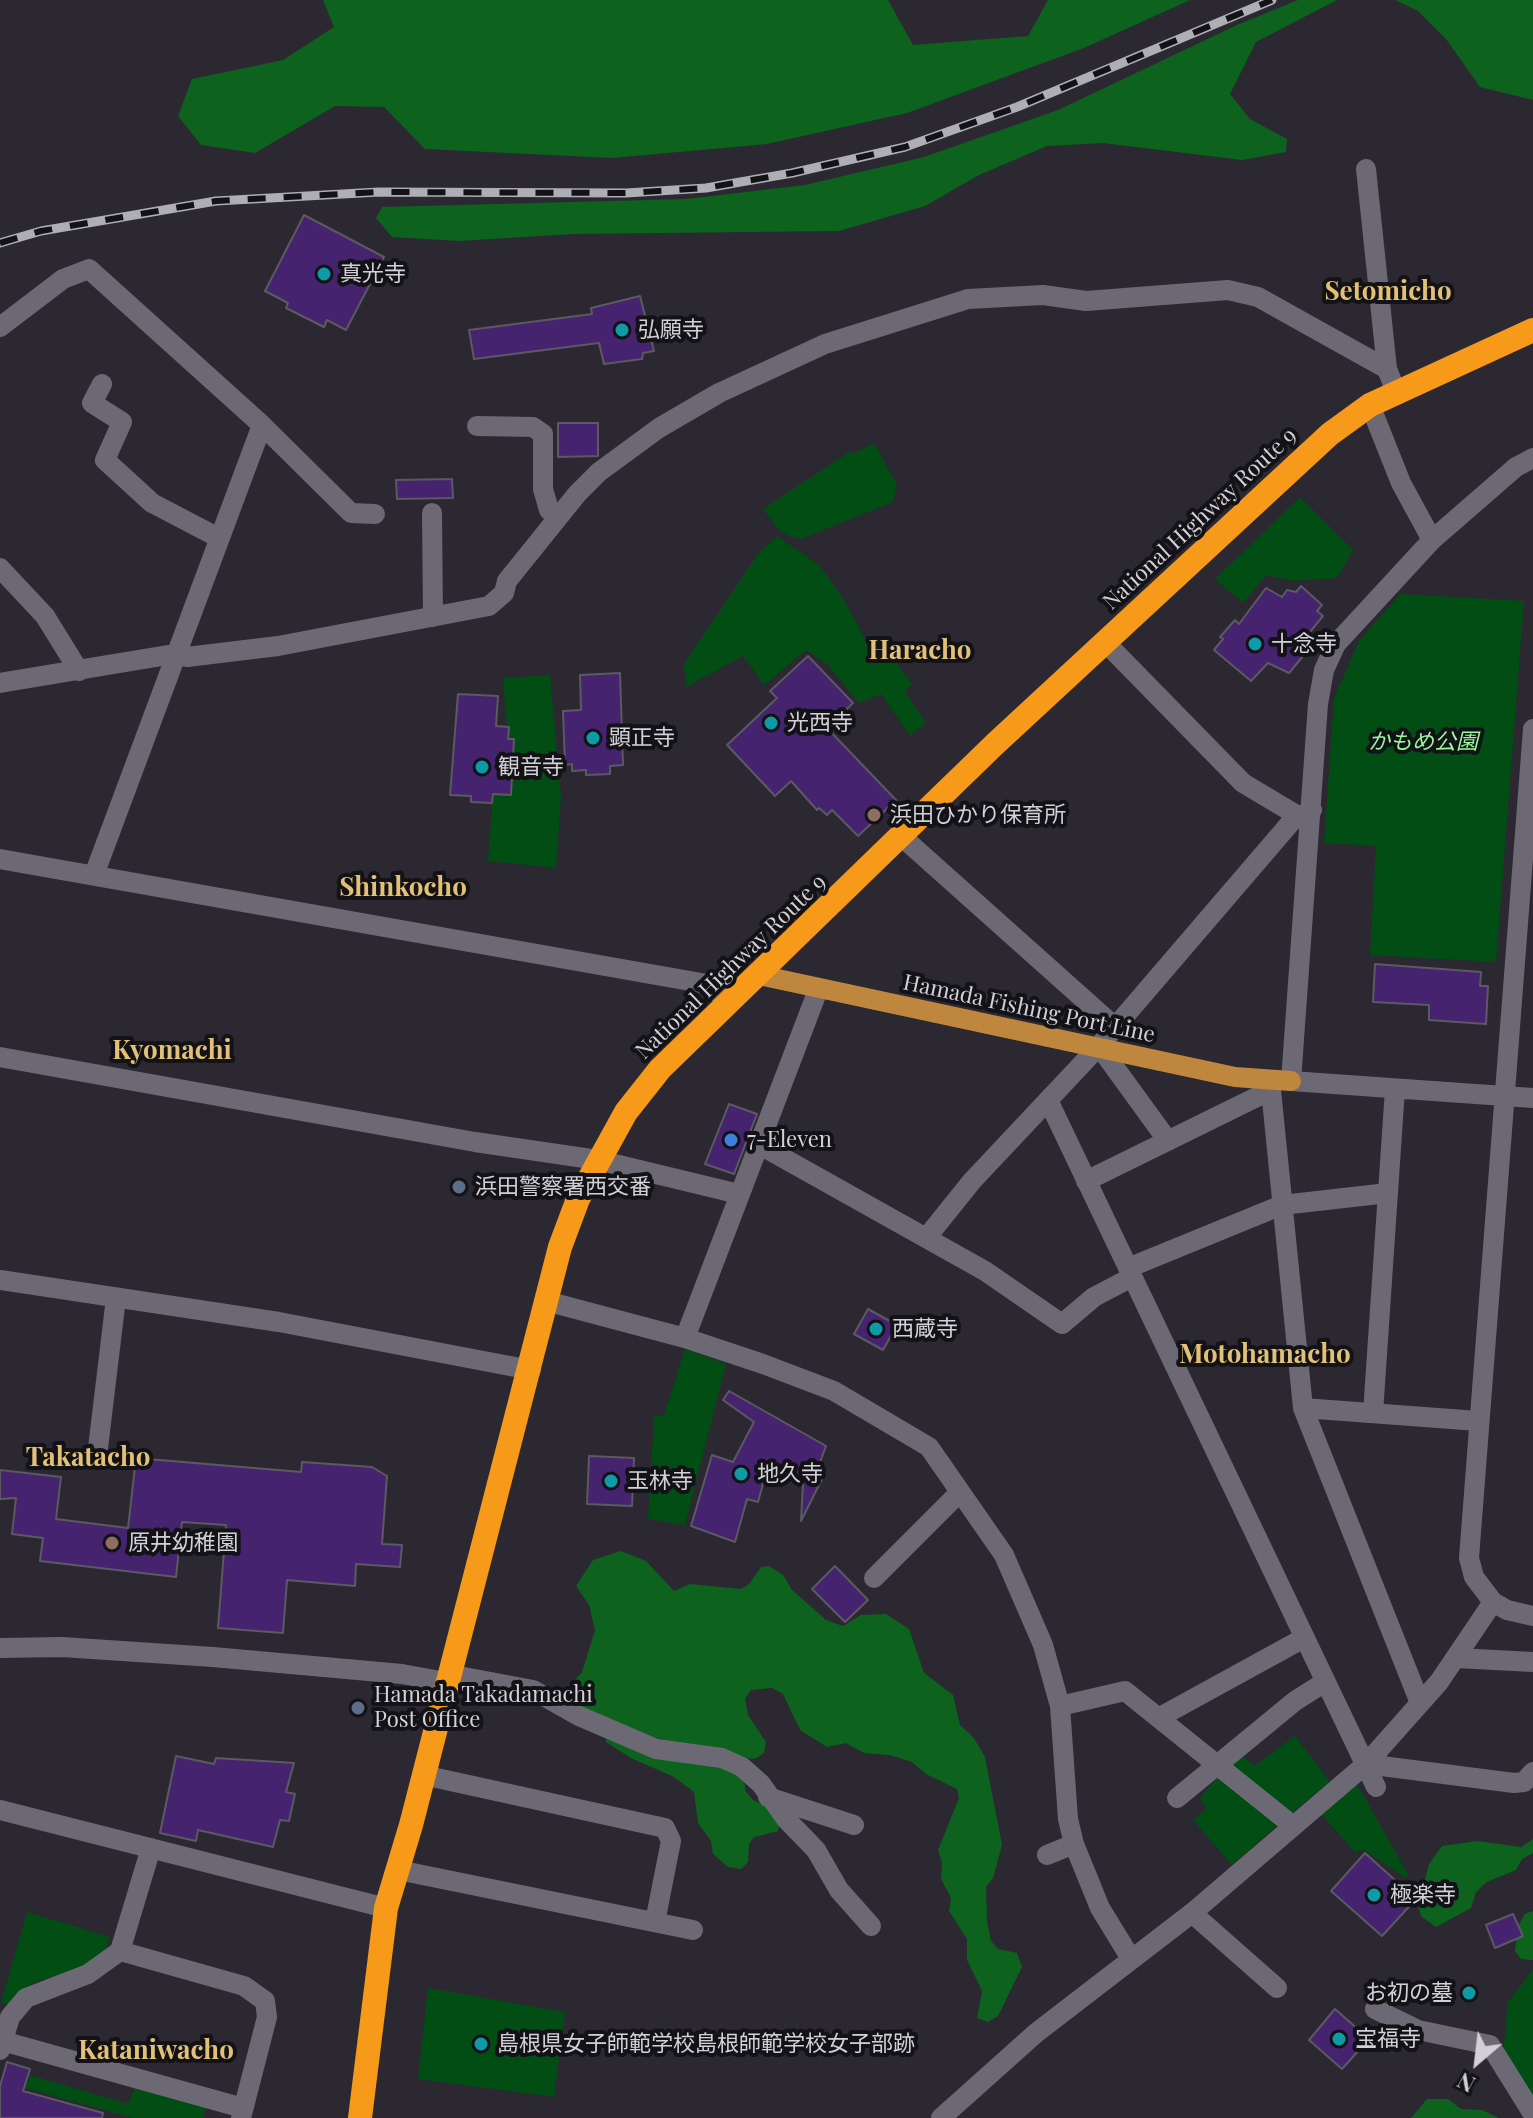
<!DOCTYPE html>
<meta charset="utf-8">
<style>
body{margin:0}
#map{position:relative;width:1533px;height:2118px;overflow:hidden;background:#2b2832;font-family:"Playfair Display",serif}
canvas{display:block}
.north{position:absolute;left:1437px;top:2022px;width:80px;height:80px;-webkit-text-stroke:6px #131216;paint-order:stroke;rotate:208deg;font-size:22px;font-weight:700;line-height:32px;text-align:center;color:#d3d1d7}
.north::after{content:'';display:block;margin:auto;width:28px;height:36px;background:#d3d1d7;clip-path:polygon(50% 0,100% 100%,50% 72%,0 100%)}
</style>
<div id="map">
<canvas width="1533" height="2118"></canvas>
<div class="north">N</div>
</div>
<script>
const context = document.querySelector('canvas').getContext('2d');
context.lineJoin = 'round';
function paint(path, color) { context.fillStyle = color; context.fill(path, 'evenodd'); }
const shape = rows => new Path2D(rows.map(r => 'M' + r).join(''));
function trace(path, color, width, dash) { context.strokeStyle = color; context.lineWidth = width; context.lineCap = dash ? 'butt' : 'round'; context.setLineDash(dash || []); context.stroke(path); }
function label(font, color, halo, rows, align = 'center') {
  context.font = font + ' "Playfair Display","Noto Sans JP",serif'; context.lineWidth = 8; context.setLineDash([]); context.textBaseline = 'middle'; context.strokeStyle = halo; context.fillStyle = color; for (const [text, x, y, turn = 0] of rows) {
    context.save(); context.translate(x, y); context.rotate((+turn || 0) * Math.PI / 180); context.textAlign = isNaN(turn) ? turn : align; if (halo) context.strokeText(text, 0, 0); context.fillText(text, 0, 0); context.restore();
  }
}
const green = shape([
 [874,443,897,485,893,502,801,539,788,536,777,528,763,509,851,451,853,454],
 [1300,497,1353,550,1337,578,1293,581,1266,575,1243,603,1215,579],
 [777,536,819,565,843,598,877,661,889,653,912,684,905,692,926,723,910,736,881,694,859,703,827,664,806,650,764,685,743,656,686,687,684,664,758,554],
 [1400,594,1524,601,1496,962,1370,955,1376,846,1324,843,1334,698,1359,641],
 [550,675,561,796,556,868,488,861,493,794,511,795,514,740,508,739,503,678],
 [685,1349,726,1364,685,1525,648,1519,654,1416,664,1415],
 [1295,1736,1330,1782,1288,1816,1224,1766,1240,1753,1254,1766],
 [1219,1776,1278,1825,1232,1865,1193,1820,1207,1808,1200,1798],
 [1356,1782,1409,1876,1406,1878,1364,1850,1355,1852,1318,1811],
 [27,1912,110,1937,106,1949,96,1958,78,1969,33,1983,9,2003,1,2003],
 [1533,1969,1533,2103,1503,2056,1508,2002],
 [428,1988,565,2012,554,2097,418,2079],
 [30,2075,128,2104,135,2088,206,2107,203,2118,132,2118,25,2088]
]);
const forest = shape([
 [323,0,888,0,913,45,1028,36,1048,0,1190,0,1084,48,907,113,767,144,612,158,425,149,384,107,335,106,255,153,201,145,178,116,192,79,283,60,334,27],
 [1298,0,1337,0,1256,42,1230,94,1250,119,1287,139,1286,152,1242,160,1103,143,1047,146,979,175,925,206,839,231,573,234,459,241,392,237,376,218,382,207,686,199,805,185,924,157,1058,110,1237,25],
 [1395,0,1533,0,1533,100,1480,87,1446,39,1418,11],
 [621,1551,646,1561,674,1591,690,1584,741,1589,749,1584,761,1567,769,1566,783,1575,792,1590,826,1620,843,1626,861,1615,886,1614,909,1629,924,1673,953,1695,960,1725,974,1738,985,1757,1002,1845,993,1878,986,1887,987,1921,991,1941,998,1949,1017,1953,1022,1967,998,2016,988,2022,977,2018,982,1991,967,1960,967,1939,949,1911,951,1898,941,1879,942,1863,938,1850,959,1798,957,1789,926,1774,912,1762,890,1755,864,1753,846,1743,827,1747,800,1730,783,1694,772,1688,751,1690,745,1699,748,1715,766,1742,764,1753,755,1759,687,1750,573,1705,566,1695,566,1690,582,1672,595,1630,589,1605,576,1586,593,1560],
 [606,1737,708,1761,743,1776,746,1792,753,1800,764,1805,780,1822,778,1831,754,1837,749,1844,748,1862,741,1869,728,1867,713,1854,711,1841,698,1823,694,1792,674,1777,631,1758,606,1742],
 [1533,1839,1533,1853,1522,1859,1516,1870,1487,1882,1476,1892,1471,1908,1436,1927,1421,1916,1418,1905,1429,1864,1442,1846,1477,1841,1521,1847],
 [1533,1911,1533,1960,1530,1960,1521,1959,1515,1951,1518,1926,1525,1914],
 [1427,2099,1448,2099,1461,2109,1482,2110,1499,2118,1411,2118]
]);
const building = shape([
 [304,215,384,257,346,330,327,320,324,327,286,308,288,303,265,291,304,215],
 [640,296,654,351,643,353,642,359,604,364,599,343,474,359,469,330,592,314,591,308,640,296],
 [558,423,598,423,598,456,558,457,558,423],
 [452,479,453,498,397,499,396,480,452,479],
 [1301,586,1322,605,1317,611,1323,616,1296,649,1303,656,1289,673,1268,663,1251,681,1214,650,1223,639,1220,637,1235,620,1239,624,1266,588,1282,597,1287,590,1296,592,1301,586],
 [808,656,853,703,827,728,896,800,858,836,832,810,827,815,819,808,817,810,791,781,775,796,727,745,777,698,770,691,808,656],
 [620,673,623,765,610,766,610,774,586,775,586,770,572,771,572,764,565,765,563,711,581,710,580,675,620,673],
 [458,694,498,696,496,726,509,727,508,739,514,739,511,795,493,794,492,803,471,802,471,796,450,795,458,694],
 [1375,964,1481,972,1480,986,1488,986,1486,1024,1429,1020,1429,1005,1373,1002,1375,964],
 [729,1104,757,1114,734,1174,705,1164,729,1104],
 [868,1309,897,1325,883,1350,854,1334,868,1309],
 [729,1391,826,1446,816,1473,823,1477,801,1521,803,1484,778,1470,771,1483,764,1480,758,1502,747,1499,735,1542,691,1526,712,1455,733,1462,754,1422,723,1400,729,1391],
 [589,1456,634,1458,632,1506,587,1504,589,1456],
 [136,1458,301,1472,302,1462,372,1467,387,1476,382,1544,402,1545,400,1567,356,1564,355,1586,287,1580,283,1633,218,1628,226,1525,182,1522,176,1577,40,1561,43,1538,12,1534,16,1498,0,1499,0,1470,61,1477,56,1519,128,1528,136,1458],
 [835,1566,868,1600,845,1622,812,1589,835,1566],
 [176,1756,214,1764,216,1758,294,1763,286,1792,295,1794,289,1821,280,1820,273,1847,198,1830,196,1841,160,1833,176,1756],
 [1365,1853,1416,1899,1382,1936,1331,1891,1365,1853],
 [1513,1914,1523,1936,1495,1948,1486,1925,1513,1914],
 [1335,2009,1369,2039,1342,2069,1309,2040,1335,2009],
 [7,2062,30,2069,23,2091,103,2113,102,2118,0,2118,0,2086,7,2062]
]);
const minor = shape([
 [1366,169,1387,369],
 [0,327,63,279,89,269,262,425,351,513,375,514],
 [102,384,92,403,122,422,105,460,152,503,219,538],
 [1370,405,1401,483,1432,540],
 [477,426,533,427,543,434,543,489,549,510,557,517],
 [1533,458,1516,467,1432,540,1336,644,1324,670,1318,704,1291,1081,1533,1098],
 [432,513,433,617],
 [0,568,45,616,79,671],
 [1105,642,1243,783,1300,817],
 [0,683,174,654,187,657,278,646,489,606,504,593,507,581,577,494,599,472,659,428,719,393,825,344,968,299,1043,295,1086,301,1228,290,1258,297,1387,369,1396,392],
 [1533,729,1469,1558,1474,1577,1493,1602,1507,1610,1533,1616],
 [901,836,1115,1027],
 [0,859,707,984,730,1002],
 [94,875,262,425],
 [1099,1046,1168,1141],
 [0,1057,475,1142,598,1160,739,1194],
 [1270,1080,1303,1408,1420,1703],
 [1048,1100,1376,1787],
 [760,1145,985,1271,1062,1324,1094,1297,1132,1277],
 [1086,1181,1271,1090],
 [927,1237,972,1181,1099,1046,1292,821,1312,810],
 [1128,1268,1282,1205,1388,1193],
 [0,1280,279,1322,531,1370],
 [546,1301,685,1338,763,1364,834,1391,929,1447,1004,1555,1043,1645,1060,1706,1068,1819,1074,1844,1100,1908,1130,1957],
 [685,1338,818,990],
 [1303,1408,1478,1421],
 [1373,1413,1395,1089],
 [98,1448,116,1298],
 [874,1578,960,1492],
 [0,1648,62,1647,213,1657,402,1674,446,1682],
 [1456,1658,1533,1662],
 [448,1674,533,1690,579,1716,656,1749,722,1758,742,1767,761,1784,786,1819,816,1850,839,1890,871,1926],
 [1060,1706,1125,1691,1292,1825],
 [1160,1717,1304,1638],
 [1366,1764,1514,1783,1524,1782,1533,1772],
 [423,1775,665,1828,671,1841,655,1922],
 [768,1797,854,1825],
 [1177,1798,1295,1701,1325,1682],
 [0,1810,386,1908],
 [1047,1855,1074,1844],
 [398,1870,693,1930],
 [1192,1913,1277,1988],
 [120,1951,244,1986,265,2001,267,2017,241,2118],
 [1375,2009,1418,2030,1490,2045,1533,2114],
 [2,2041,243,2108],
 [0,2050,10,2017,26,1998,88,1974,120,1951,151,1848],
 [941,2118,1036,2033,1192,1913,1366,1764,1439,1682,1493,1602]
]);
const major = shape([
 [759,975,1235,1077,1291,1081]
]);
const highway = shape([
 [360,2118,386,1908,411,1825,560,1247,578,1199,626,1112,660,1069,995,744,1330,434,1370,405,1533,330]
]);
const rail = shape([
 [0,243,41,231,216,201,379,192,626,193,706,188,792,173,905,147,1017,107,1272,0]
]);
const markers = [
 [324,274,8,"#0f9aa8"],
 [622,330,8,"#0f9aa8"],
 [1255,644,8,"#0f9aa8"],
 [771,723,8,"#0f9aa8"],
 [593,738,8,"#0f9aa8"],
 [482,767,8,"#0f9aa8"],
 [874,815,8,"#8d6e63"],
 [731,1140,8,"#3f7fe0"],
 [459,1187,8,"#5c6f8a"],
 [876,1329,8,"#0f9aa8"],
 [741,1474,8,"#0f9aa8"],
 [611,1481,8,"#0f9aa8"],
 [112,1543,8,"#8d6e63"],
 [358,1708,8,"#5c6f8a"],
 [1374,1895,8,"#0f9aa8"],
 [1469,1993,8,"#0f9aa8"],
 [1339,2039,8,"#0f9aa8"],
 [481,2044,8,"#0f9aa8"]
];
const poiNames = [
 ["真光寺",340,274],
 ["弘願寺",638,330],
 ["十念寺",1271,644],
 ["光西寺",787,723],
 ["顕正寺",609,738],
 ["観音寺",498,767],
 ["浜田ひかり保育所",890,815],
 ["7-Eleven",747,1140],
 ["浜田警察署西交番",475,1187],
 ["西蔵寺",892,1329],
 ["地久寺",757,1474],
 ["玉林寺",627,1481],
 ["原井幼稚園",128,1543],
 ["Hamada Takadamachi",374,1695],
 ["Post Office",374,1720],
 ["極楽寺",1390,1895],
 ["お初の墓",1453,1993,"right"],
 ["宝福寺",1355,2039],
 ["島根県女子師範学校島根師範学校女子部跡",497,2044]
];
const streetNames = [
 ["National Highway Route 9",1200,519,-43],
 ["National Highway Route 9",731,967,-44],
 ["Hamada Fishing Port Line",1029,1009,12]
];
const parkNames = [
 ["かもめ公園",1423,742]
];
const quarterNames = [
 ["Setomicho",1388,292],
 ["Haracho",920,651],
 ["Shinkocho",403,888],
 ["Kyomachi",172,1051],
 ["Motohamacho",1265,1355],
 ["Takatacho",88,1458],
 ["Kataniwacho",156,2051]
];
paint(green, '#014d13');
paint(forest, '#0d621e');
paint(building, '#45236f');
trace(building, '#5c5963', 2);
trace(minor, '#6c6974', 20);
trace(major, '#bf863e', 20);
trace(highway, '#f79a1a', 24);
trace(rail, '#b0aeb5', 9);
trace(rail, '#131216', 6, [18]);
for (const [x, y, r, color] of markers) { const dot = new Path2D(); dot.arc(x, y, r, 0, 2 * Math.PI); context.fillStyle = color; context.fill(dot); trace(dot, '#131216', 3); }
label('22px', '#d3d1d7', '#131216', poiNames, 'left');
label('22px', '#d3d1d7', '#131216', streetNames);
label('italic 22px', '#96f99c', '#131216', parkNames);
label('bold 26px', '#e3c077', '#131216', quarterNames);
</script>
